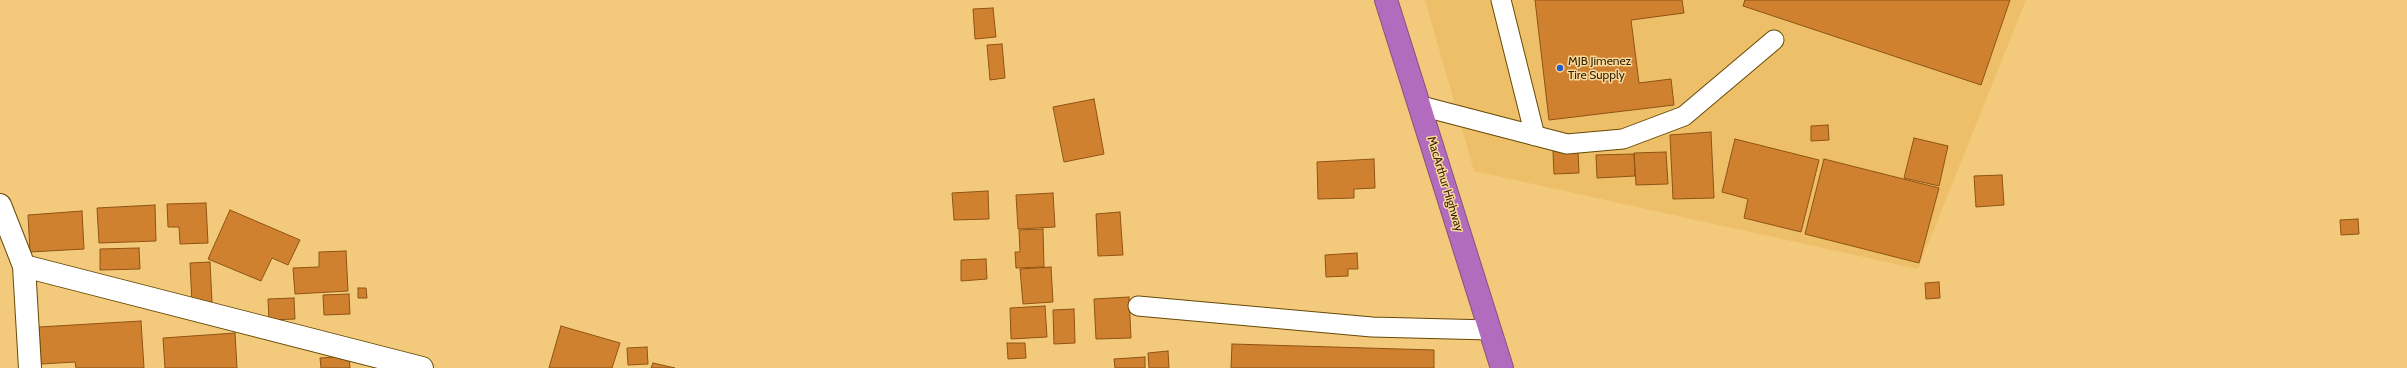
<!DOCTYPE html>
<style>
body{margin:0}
canvas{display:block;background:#f3c97b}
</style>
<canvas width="2407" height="368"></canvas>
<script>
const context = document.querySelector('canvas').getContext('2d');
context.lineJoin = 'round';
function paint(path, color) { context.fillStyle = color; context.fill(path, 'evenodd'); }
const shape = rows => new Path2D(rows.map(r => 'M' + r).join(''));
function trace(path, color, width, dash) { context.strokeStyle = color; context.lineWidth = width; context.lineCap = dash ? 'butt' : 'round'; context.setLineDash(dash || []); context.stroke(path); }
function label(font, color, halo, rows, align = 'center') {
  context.font = font + ' Cabin,sans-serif'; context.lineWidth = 3; context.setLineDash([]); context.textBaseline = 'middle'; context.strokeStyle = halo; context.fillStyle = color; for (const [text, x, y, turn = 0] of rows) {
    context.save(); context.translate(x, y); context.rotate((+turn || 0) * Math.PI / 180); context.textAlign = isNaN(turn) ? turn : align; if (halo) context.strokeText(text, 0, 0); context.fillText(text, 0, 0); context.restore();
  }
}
const built = shape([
 [1425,0,2026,0,1918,269,1474,171]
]);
const building = shape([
 [1535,0,1682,0,1684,13,1631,20,1639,83,1671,79,1674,105,1549,120,1535,0],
 [1745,0,2010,0,1981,85,1743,6,1745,0],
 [993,8,996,37,975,39,973,9,993,8],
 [1002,44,1005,78,990,80,987,45,1002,44],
 [1094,99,1104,154,1064,162,1053,107,1094,99],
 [1828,125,1829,140,1811,141,1811,126,1828,125],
 [1711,132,1714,198,1673,199,1670,135,1711,132],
 [1914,138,1948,146,1939,186,1904,178,1914,138],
 [1735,139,1819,160,1801,232,1744,218,1748,199,1722,192,1735,139],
 [1578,150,1579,173,1554,174,1553,151,1578,150],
 [1666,152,1668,184,1636,185,1634,153,1666,152],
 [1634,154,1635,176,1597,178,1596,155,1634,154],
 [1374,159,1375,188,1354,189,1354,198,1318,199,1317,162,1374,159],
 [1824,159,1939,188,1919,263,1805,234,1824,159],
 [2002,175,2004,205,1976,207,1974,176,2002,175],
 [988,191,989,219,954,220,952,193,988,191],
 [1053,193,1055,227,1018,229,1016,195,1053,193],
 [206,203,208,243,180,244,179,227,168,227,167,204,206,203],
 [155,205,156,241,99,243,97,208,155,205],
 [230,210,300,240,288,265,272,258,261,281,208,259,230,210],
 [82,211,84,249,30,252,28,215,82,211],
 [1120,212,1123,255,1098,256,1096,214,1120,212],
 [2358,219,2359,234,2341,235,2340,220,2358,219],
 [1043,229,1044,267,1016,268,1015,252,1020,252,1019,230,1043,229],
 [139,248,140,269,100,270,100,249,139,248],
 [346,251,348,291,295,294,293,268,319,267,319,252,346,251],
 [1357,253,1358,269,1348,269,1348,276,1326,277,1325,255,1357,253],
 [986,259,987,279,961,281,961,260,986,259],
 [210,262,212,302,192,303,190,263,210,262],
 [1051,267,1053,302,1023,304,1020,269,1051,267],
 [1939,282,1940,298,1926,299,1925,283,1939,282],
 [358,288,366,288,367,298,358,298,358,288],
 [349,294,350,314,324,315,323,295,349,294],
 [1129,297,1131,338,1096,339,1094,299,1129,297],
 [294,298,295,319,269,320,268,299,294,298],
 [1045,306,1047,337,1011,339,1010,308,1045,306],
 [1074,309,1075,343,1054,344,1053,310,1074,309],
 [141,321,144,368,76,368,75,362,41,364,39,327,141,321],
 [561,326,620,343,612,368,549,368,561,326],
 [235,333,237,368,165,368,163,338,235,333],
 [1007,343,1025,343,1026,358,1008,359,1007,343],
 [1232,344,1434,350,1434,368,1231,368,1232,344],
 [647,347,648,364,628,365,627,348,647,347],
 [1168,351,1169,368,1149,368,1148,353,1168,351],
 [349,356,350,368,321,368,320,358,349,356],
 [1145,357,1145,368,1115,368,1114,359,1145,357],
 [653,363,675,368,651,368,653,363]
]);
const lane = shape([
 [1501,0,1535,136],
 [1421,106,1567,144,1623,139,1684,116,1774,40],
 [1138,306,1372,327,1490,330]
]);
const street = shape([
 [0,205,24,266,30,368],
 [24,266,422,368]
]);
const highway = shape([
 [1386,0,1502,368]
]);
const markers = [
 [1560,68,4,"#255ecb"]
];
const poiNames = [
 ["MJB Jimenez",1568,61],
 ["Tire Supply",1568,75]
];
const streetNames = [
 ["MacArthur Highway",1445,184,73]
];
paint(built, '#edbf69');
paint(building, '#d08130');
trace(building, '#8f5413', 1);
trace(lane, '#674a06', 21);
trace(street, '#674a06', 24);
trace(highway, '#86537d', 24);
trace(lane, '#fff', 19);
trace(street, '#fff', 22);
trace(highway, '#b26cbe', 22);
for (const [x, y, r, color] of markers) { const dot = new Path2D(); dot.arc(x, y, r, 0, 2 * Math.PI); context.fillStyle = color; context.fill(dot); trace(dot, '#fad89b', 1.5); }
label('12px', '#352503', '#fad89b', poiNames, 'left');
label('12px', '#352503', '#fad89b', streetNames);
</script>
